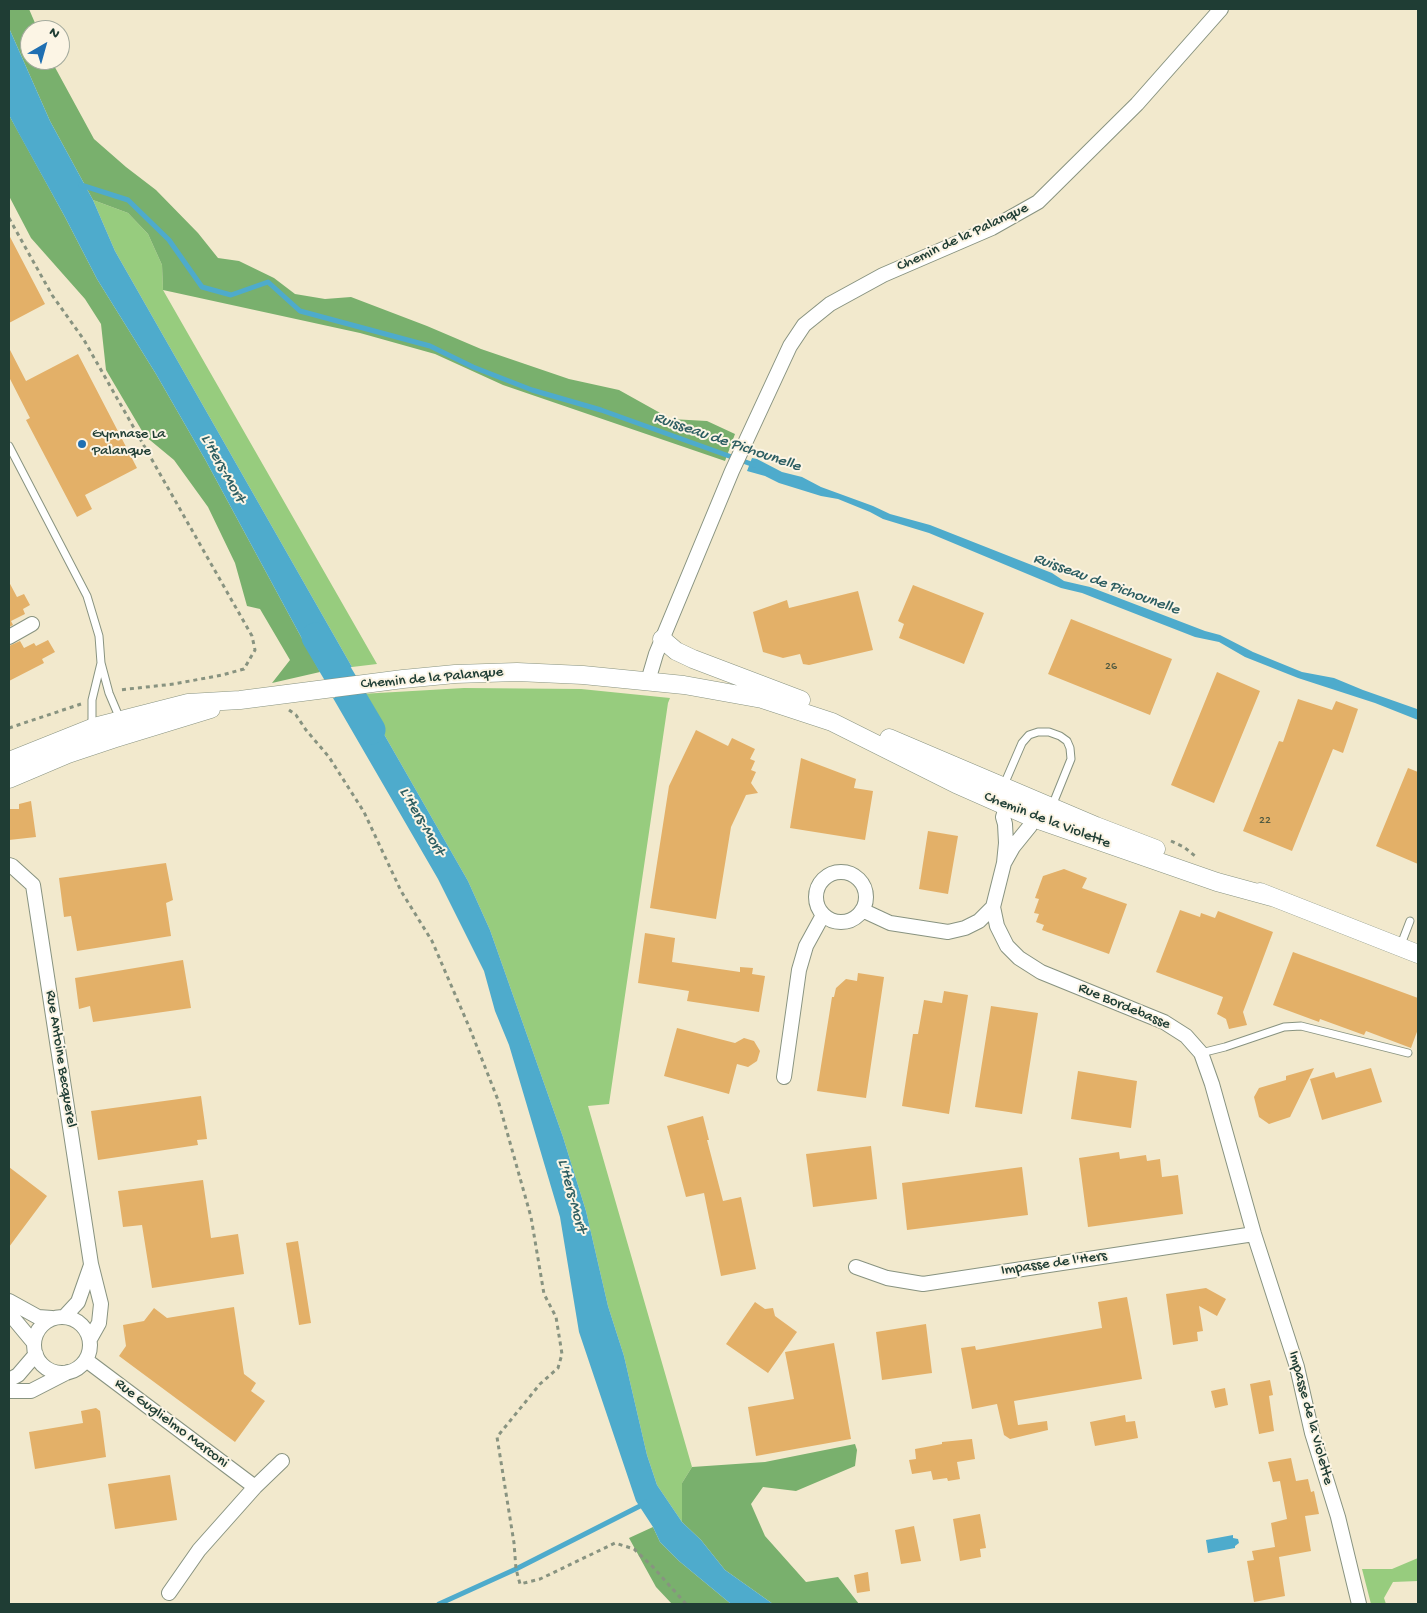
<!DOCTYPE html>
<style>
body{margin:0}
#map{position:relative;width:1427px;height:1613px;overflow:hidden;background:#f2e9cd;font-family:"Gochi Hand",sans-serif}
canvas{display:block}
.frame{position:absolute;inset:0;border:10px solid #1f3d34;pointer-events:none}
.north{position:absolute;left:20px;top:20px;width:50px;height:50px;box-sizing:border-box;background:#fcf5e5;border:1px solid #a4ab9e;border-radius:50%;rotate:38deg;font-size:14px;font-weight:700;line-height:20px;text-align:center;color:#1f3d34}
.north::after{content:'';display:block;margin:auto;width:18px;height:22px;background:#1f6fb2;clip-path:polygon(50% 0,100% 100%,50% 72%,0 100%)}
</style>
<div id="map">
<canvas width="1427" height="1613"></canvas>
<div class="frame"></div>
<div class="north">N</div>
</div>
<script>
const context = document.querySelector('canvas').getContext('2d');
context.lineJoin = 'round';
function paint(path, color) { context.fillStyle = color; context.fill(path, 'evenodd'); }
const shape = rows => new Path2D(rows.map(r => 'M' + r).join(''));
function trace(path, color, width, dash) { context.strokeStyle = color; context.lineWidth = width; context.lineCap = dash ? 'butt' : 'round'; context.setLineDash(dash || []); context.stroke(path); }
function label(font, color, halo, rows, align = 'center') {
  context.font = font + ' "Gochi Hand",sans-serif'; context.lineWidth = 4; context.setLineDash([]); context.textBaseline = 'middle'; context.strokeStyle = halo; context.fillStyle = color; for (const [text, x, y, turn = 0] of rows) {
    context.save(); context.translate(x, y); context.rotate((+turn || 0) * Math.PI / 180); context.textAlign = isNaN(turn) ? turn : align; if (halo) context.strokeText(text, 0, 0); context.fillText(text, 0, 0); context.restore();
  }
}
const green = shape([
 [93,200,128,213,148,234,162,265,163,290,377,664,352,667,115,251],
 [464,688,581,689,670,698,668,703,609,1104,588,1106,692,1467,682,1483,682,1522,657,1485,647,1455,624,1356,608,1306,586,1211,563,1137,490,930,468,881,361,694],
 [1418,1558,1418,1581,1393,1582,1384,1598,1386,1604,1371,1604,1362,1569,1392,1569]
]);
const forest = shape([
 [9,9,29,9,38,30,30,30,30,60,51,60,94,139,126,167,156,190,198,233,218,258,239,261,274,278,295,294,325,299,351,297,427,326,481,349,569,379,619,390,671,419,707,421,735,434,725,461,503,385,435,354,360,333,163,290,162,265,148,234,128,213,93,200,50,121,9,28],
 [9,115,65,217,97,279,156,374,206,461,320,672,272,683,290,660,260,609,247,606,235,563,208,507,174,460,145,436,106,370,101,324,85,299,31,238,9,196],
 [855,1444,857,1450,855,1466,796,1491,763,1487,751,1504,765,1536,806,1582,838,1577,859,1604,773,1604,725,1570,701,1540,682,1522,682,1483,692,1467,765,1462],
 [653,1527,660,1542,679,1561,731,1604,672,1604,656,1587,629,1538]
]);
const water = shape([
 [9,28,50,121,93,200,115,251,352,667,320,672,206,461,156,374,97,279,65,217,18,132,9,115],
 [752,458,757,459,782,472,802,477,821,487,873,506,890,514,930,525,1052,573,1064,581,1090,587,1205,631,1220,635,1253,652,1302,672,1334,678,1363,690,1417,709,1418,710,1418,720,1375,703,1298,678,1245,657,1219,642,1195,637,1082,593,1061,588,929,533,883,519,870,512,838,499,821,496,779,483,765,476,747,471],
 [361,694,468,881,490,930,563,1137,586,1211,608,1306,624,1356,647,1455,657,1485,682,1522,701,1540,725,1570,773,1604,731,1604,679,1561,660,1542,653,1527,636,1501,579,1332,560,1217,509,1045,495,1011,484,971,438,879,333,698],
 [1233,1535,1233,1538,1238,1539,1239,1543,1235,1546,1235,1548,1208,1553,1206,1540]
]);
const stream = shape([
 [81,185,128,200,169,240,202,287,231,295,268,282,300,311,430,346,473,367,532,390,601,410,754,465],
 [439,1604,516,1569,640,1506,645,1502]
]);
const river = shape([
 [316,637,371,730]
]);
const building = shape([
 [9,235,45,304,9,323],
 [9,348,26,381,78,354,137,468,85,495,92,509,77,517,26,420,30,418,9,377],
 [9,582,17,597,24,594,30,605,23,609,25,614,11,621,13,625,9,627],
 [913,585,984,613,964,664,899,638,904,624,898,621],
 [858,591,873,650,809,665,803,664,800,654,783,658,763,652,753,612,787,600,789,608],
 [1071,619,1172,659,1150,715,1048,674],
 [48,640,55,652,42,659,44,663,9,681,9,646,20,641,24,648,34,643,36,646],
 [1217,672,1260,691,1214,803,1171,785],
 [1298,699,1332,710,1336,701,1358,709,1343,753,1333,749,1292,851,1243,831,1279,741,1283,742],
 [696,730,728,746,732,738,755,749,750,759,755,761,751,770,756,772,751,783,758,793,746,795,731,827,716,919,650,908,669,786],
 [801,758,856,779,854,788,873,791,865,840,790,828],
 [1408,768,1418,772,1418,864,1376,846],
 [31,801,36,837,9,840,9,809,19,809,19,804],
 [928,831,958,836,948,894,919,889],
 [166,863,173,900,166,903,171,936,77,951,71,916,64,917,59,878],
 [1064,869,1087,878,1082,888,1127,904,1109,954,1042,930,1044,925,1036,922,1039,914,1034,913,1039,899,1035,898,1043,876],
 [1180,910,1200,917,1201,913,1215,918,1218,911,1273,932,1243,1012,1247,1025,1229,1029,1226,1019,1217,1014,1223,997,1156,972],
 [645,933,675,938,672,962,740,972,740,967,753,968,752,974,765,976,759,1012,687,1001,689,991,638,983],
 [1293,952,1418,998,1418,1029,1411,1048,1366,1031,1364,1035,1320,1019,1319,1022,1273,1005],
 [183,960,191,1008,93,1022,90,1006,79,1009,75,978],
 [858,973,884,977,866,1098,817,1091,832,997,834,997,836,988,846,979,857,981],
 [944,991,968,995,949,1114,902,1106,913,1034,918,1034,924,1000,942,1003],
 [991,1006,1038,1013,1022,1114,975,1107],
 [677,1028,735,1043,744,1038,754,1041,760,1051,757,1061,748,1067,737,1064,729,1094,664,1076],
 [1314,1068,1290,1117,1269,1124,1259,1117,1254,1097,1259,1088,1286,1080,1286,1076],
 [1371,1068,1382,1102,1322,1120,1310,1079,1334,1072,1336,1078],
 [1078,1071,1137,1081,1131,1128,1071,1119],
 [201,1096,207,1139,197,1140,198,1145,98,1160,91,1111],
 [703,1116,709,1140,707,1140,723,1201,741,1197,756,1269,721,1276,704,1193,686,1197,667,1126],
 [871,1146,877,1199,813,1207,806,1154],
 [1119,1152,1120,1159,1146,1155,1147,1161,1160,1159,1162,1177,1178,1175,1183,1214,1088,1227,1079,1158],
 [9,1167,47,1196,9,1247],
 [1022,1167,1028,1215,907,1230,902,1183],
 [203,1180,211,1238,238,1234,244,1274,152,1288,142,1225,123,1227,118,1191],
 [298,1241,311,1323,299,1325,286,1243],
 [1206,1288,1226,1299,1217,1316,1199,1306,1203,1331,1197,1332,1198,1341,1173,1345,1166,1294],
 [1127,1297,1142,1379,1014,1401,1018,1425,1047,1421,1048,1430,1010,1439,1004,1435,997,1404,972,1409,961,1348,975,1346,976,1350,1102,1328,1098,1302],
 [755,1302,765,1309,773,1308,775,1316,797,1332,768,1373,726,1344],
 [234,1307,244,1374,256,1383,251,1391,265,1401,235,1442,119,1356,126,1346,123,1325,144,1321,154,1308,167,1318],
 [926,1324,932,1373,882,1380,876,1332],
 [834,1343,851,1439,756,1456,748,1407,794,1399,785,1352],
 [1270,1380,1273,1395,1269,1396,1274,1431,1259,1434,1250,1384],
 [1225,1388,1228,1405,1215,1408,1211,1391],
 [96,1408,100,1411,106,1457,35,1469,29,1432,83,1423,81,1411],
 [1125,1415,1126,1422,1135,1421,1138,1438,1095,1446,1090,1422],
 [972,1439,975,1459,957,1462,960,1479,948,1481,947,1478,933,1480,931,1471,912,1474,909,1460,916,1459,915,1449,942,1444,942,1442],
 [1291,1458,1296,1481,1308,1479,1311,1492,1314,1491,1319,1514,1305,1516,1311,1551,1279,1557,1285,1596,1254,1602,1247,1561,1254,1560,1252,1551,1275,1547,1271,1523,1287,1519,1280,1481,1273,1482,1268,1462],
 [170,1475,177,1520,115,1529,108,1484],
 [980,1514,986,1548,980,1549,981,1557,960,1561,953,1519],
 [914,1526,921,1561,901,1564,895,1530],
 [868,1572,870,1591,857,1593,854,1575]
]);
const path = shape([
 [9,218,52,295,84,340,252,636,255,650,244,669,222,675,174,684,119,690],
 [289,710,296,715,306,730,329,757,364,812,401,891,432,941,470,1029,498,1100,531,1217,544,1294,556,1317,562,1354,558,1368,540,1384,497,1437,514,1543,516,1569,520,1584,540,1579,615,1543,634,1549,653,1567,686,1604],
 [9,728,81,704],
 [1171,841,1184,847,1195,856]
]);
const service = shape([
 [9,446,87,596,99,636,101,663,109,693,120,719],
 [94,727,92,721,92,700,101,663],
 [1003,787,1022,743,1029,735,1038,732,1049,732,1060,736,1067,741,1070,748,1071,759,1052,806],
 [1400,947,1410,921],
 [1201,1053,1225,1047,1284,1027,1301,1026,1408,1053]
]);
const minor = shape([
 [9,637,32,624],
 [648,681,656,654,732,471,790,346,804,325,830,304,883,275,992,228,1038,202,1137,104,1221,9],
 [1013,801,1006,807,1003,817,1005,824,1006,843,1004,863,993,907,997,926,1007,946,1019,958,1041,972,1164,1022,1186,1036,1201,1053,1212,1084,1254,1234,1297,1367,1312,1433,1338,1517,1359,1604],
 [1004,863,1013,847,1030,826,1033,818,1034,808],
 [9,865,12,866,33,885,91,1264,101,1304,99,1323,90,1339],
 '816 897a25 25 0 1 1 50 0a25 25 0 1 1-50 0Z',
 [862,910,890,923,948,932,965,928,979,921,993,907],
 [784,1077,799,970,806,946,823,915],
 [856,1267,887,1278,923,1284,1254,1234],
 [9,1301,38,1317,52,1318],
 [9,1313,34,1343],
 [65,1316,78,1302,91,1265],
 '34 1345a28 28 0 1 1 56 0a28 28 0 1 1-56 0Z',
 [86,1360,255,1487],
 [9,1380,18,1375,36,1354],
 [9,1391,31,1391,68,1372],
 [169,1593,199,1550,255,1487,282,1461]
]);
const tertiary = shape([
 [662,639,676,651,693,659,801,700],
 [889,738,1096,826,1156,849],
 [9,761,94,727,188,703,240,700,403,679,455,674,517,672,583,675,684,685,762,699,832,722,956,784,1033,818,1217,882,1272,897],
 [9,779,68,754,113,739,211,709],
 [1260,892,1418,954]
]);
const markers = [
 [82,444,5,"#1f6fb2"]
];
const numberNames = [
 ["26",1111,667],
 ["22",1265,821]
];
const streetNames = [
 ["Chemin de la Palanque",963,238,-25],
 ["Chemin de la Palanque",432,679,-5],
 ["Chemin de la Violette",1047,821,21],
 ["Rue Bordebasse",1124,1007,23],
 ["Rue Antoine Becquerel",60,1059,81],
 ["Impasse de l'Hers",1054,1264,-8],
 ["Impasse de la Violette",1310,1418,75],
 ["Rue Guglielmo Marconi",171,1424,37]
];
const poiNames = [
 ["Gymnase La",92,435],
 ["Palanque",92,452]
];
const waterNames = [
 ["Ruisseau de Pichounelle",727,443,19],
 ["L'Hers-Mort",222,469,61],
 ["Ruisseau de Pichounelle",1106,585,20],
 ["L'Hers-Mort",421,822,60],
 ["L'Hers-Mort",571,1196,75]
];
paint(green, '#97cc7e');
paint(forest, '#79b06d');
paint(water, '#4eabcc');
trace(stream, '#4eabcc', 5);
trace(river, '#4eabcc', 29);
paint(building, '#e3b068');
trace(service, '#889380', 9);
trace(minor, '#889380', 16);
trace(tertiary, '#889380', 19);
trace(path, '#889380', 3, [4, 4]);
trace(service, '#fff', 7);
trace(minor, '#fff', 14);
trace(tertiary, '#fff', 18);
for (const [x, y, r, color] of markers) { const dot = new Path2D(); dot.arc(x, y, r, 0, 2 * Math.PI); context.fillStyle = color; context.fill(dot); trace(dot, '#fcf5e5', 2); }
label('12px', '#505a41', null, numberNames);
label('15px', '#1f3d34', '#fcf5e5', streetNames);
label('15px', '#1f3d34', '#fcf5e5', poiNames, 'left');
label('italic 16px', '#2d5e62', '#fcf5e5', waterNames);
</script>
